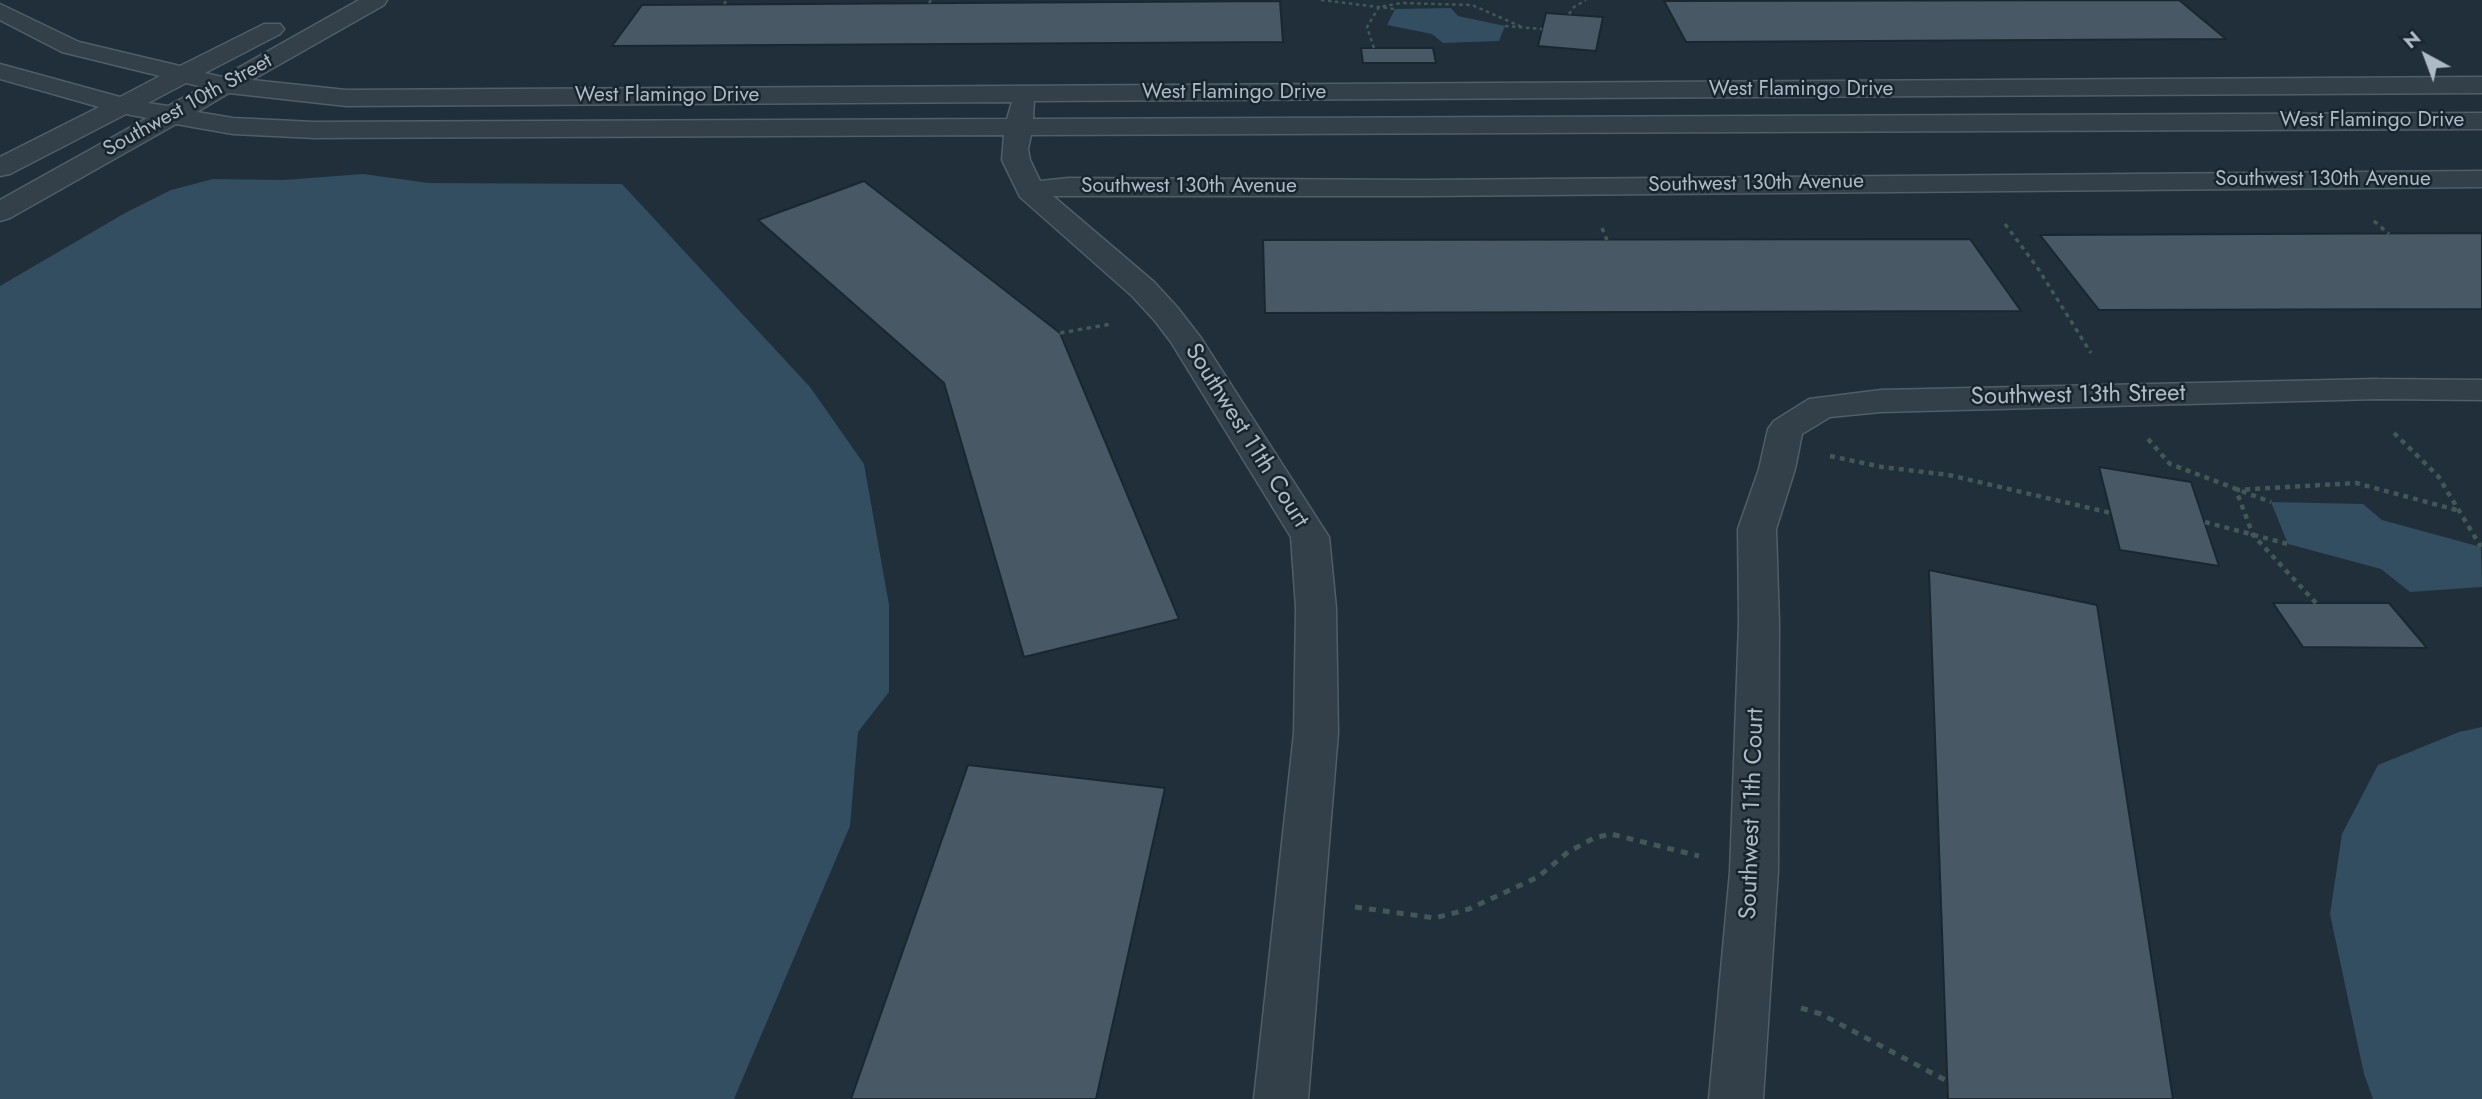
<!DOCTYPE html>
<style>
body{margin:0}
#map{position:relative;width:2482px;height:1099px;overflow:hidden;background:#202f39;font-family:Jost,sans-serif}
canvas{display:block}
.north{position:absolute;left:2391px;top:21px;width:70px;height:70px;-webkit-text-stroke:5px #19252e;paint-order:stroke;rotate:319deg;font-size:19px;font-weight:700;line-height:28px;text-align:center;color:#aebbc6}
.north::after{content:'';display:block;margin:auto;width:24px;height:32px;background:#aebbc6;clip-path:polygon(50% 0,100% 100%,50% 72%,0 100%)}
</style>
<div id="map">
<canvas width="2482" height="1099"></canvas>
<div class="north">N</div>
</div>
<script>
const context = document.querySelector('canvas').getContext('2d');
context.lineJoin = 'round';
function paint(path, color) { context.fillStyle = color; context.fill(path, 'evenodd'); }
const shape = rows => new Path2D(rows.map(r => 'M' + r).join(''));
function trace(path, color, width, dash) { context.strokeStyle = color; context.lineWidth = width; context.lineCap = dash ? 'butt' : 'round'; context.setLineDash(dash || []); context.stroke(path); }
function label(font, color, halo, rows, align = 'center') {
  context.font = font + ' Jost,sans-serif'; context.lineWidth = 5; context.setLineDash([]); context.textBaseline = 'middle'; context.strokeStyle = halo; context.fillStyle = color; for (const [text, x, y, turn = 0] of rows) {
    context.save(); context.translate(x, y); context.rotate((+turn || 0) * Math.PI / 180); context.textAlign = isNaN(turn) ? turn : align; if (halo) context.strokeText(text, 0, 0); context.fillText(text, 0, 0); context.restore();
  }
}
const water = shape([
 [1451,8,1458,16,1505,26,1499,41,1443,43,1432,34,1387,25,1395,9],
 [363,174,429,183,622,184,810,387,864,464,889,605,889,692,858,732,850,826,734,1099,0,1099,0,286,125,213,171,190,213,179,283,180],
 [2271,502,2363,504,2382,520,2481,547,2482,587,2410,592,2381,569,2288,544],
 [2482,727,2482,1099,2373,1099,2364,1074,2330,914,2342,834,2378,765,2459,732]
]);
const building = shape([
 [2179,0,2226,39,1686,42,1664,1,2179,0],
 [1280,1,1283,42,612,46,642,5,1280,1],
 [1546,13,1603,17,1596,51,1538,46,1546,13],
 [1361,48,1433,48,1436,63,1363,63,1361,48],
 [864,181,1060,333,1179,619,1024,657,944,383,758,220,864,181],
 [2482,233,2482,309,2099,310,2040,235,2482,233],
 [1970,239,2021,311,1265,313,1263,240,1970,239],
 [2099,467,2191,482,2219,566,2120,550,2099,467],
 [1929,570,2097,605,2173,1099,1948,1099,1929,570],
 [2273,603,2389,603,2427,648,2303,647,2273,603],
 [968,765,1165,788,1096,1099,851,1099,968,765]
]);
const pathFar3 = shape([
 [1321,0,1395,9],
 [929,3,931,0],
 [724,4,727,0],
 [1569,14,1574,7,1586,0],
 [1505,26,1542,29],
 [1374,48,1367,27,1379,7,1401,3,1472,5,1522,27]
]);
const pathFar2 = shape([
 [2374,221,2389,234],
 [2005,224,2037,267,2091,353],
 [1602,228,1607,240],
 [1060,333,1111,324]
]);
const pathFar1 = shape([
 [2394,433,2438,476,2481,547],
 [2148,439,2170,464,2271,502],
 [1830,456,1882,467,1949,475,2111,513],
 [2205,522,2288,544],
 [2316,603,2253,535,2236,490,2356,483,2460,511]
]);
const path = shape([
 [1355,907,1435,918,1469,909,1538,877,1568,852,1594,838,1611,834,1699,856],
 [1801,1008,1821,1014,1947,1081]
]);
const street = shape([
 [359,0,387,0,384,5,252,80,346,90,2482,77,2482,93,1034,101,1033,119,2482,113,2482,129,1031,135,1028,149,1030,160,1040,181,1069,178,1426,180,2482,171,2482,187,1426,196,1053,196,1154,282,1177,307,1201,338,1329,537,1336,608,1338,733,1308,1099,1254,1099,1294,733,1296,608,1291,537,1171,342,1155,321,1132,296,1020,197,1002,160,1004,135,314,138,233,134,176,124,10,218,0,221,0,200,147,118,126,114,10,174,0,176,0,157,99,107,0,79,0,64,120,97,160,76,62,52,0,20,0,4,79,42,180,66,264,24,280,24,284,29,280,34,205,73,222,77,359,0],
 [186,83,203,87,168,106,148,103,186,83],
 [229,93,346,106,1012,102,1007,119,314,122,233,118,197,112,229,93],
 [2377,379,2482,380,2482,400,2377,399,1881,412,1830,417,1802,434,1795,469,1776,529,1779,623,1778,872,1763,1099,1709,1099,1730,872,1739,623,1738,529,1759,469,1768,429,1774,421,1809,399,1881,390,2377,379]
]);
const farStreetnames = [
 ["West Flamingo Drive",1801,90],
 ["West Flamingo Drive",1234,93],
 ["West Flamingo Drive",667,96],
 ["Southwest 10th Street",188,106,-29],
 ["West Flamingo Drive",2372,121],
 ["Southwest 130th Avenue",2323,180],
 ["Southwest 130th Avenue",1756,184,-1],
 ["Southwest 130th Avenue",1189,187]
];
const streetNames = [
 ["Southwest 13th Street",2078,396,-1],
 ["Southwest 11th Court",1246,436,58],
 ["Southwest 11th Court",1753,814,-88]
];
paint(water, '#334d61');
paint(building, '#485965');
trace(building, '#1b2730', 2);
trace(street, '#515e67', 3);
trace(pathFar3, '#425857', 2.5, [3.5, 3.5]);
trace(pathFar2, '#425857', 3.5, [4.5, 4.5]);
trace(pathFar1, '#425857', 4.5, [5, 5]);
trace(path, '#425857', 5, [7, 7]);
paint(street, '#344049');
label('21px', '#aebbc6', '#19252e', farStreetnames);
label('24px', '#aebbc6', '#19252e', streetNames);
</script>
